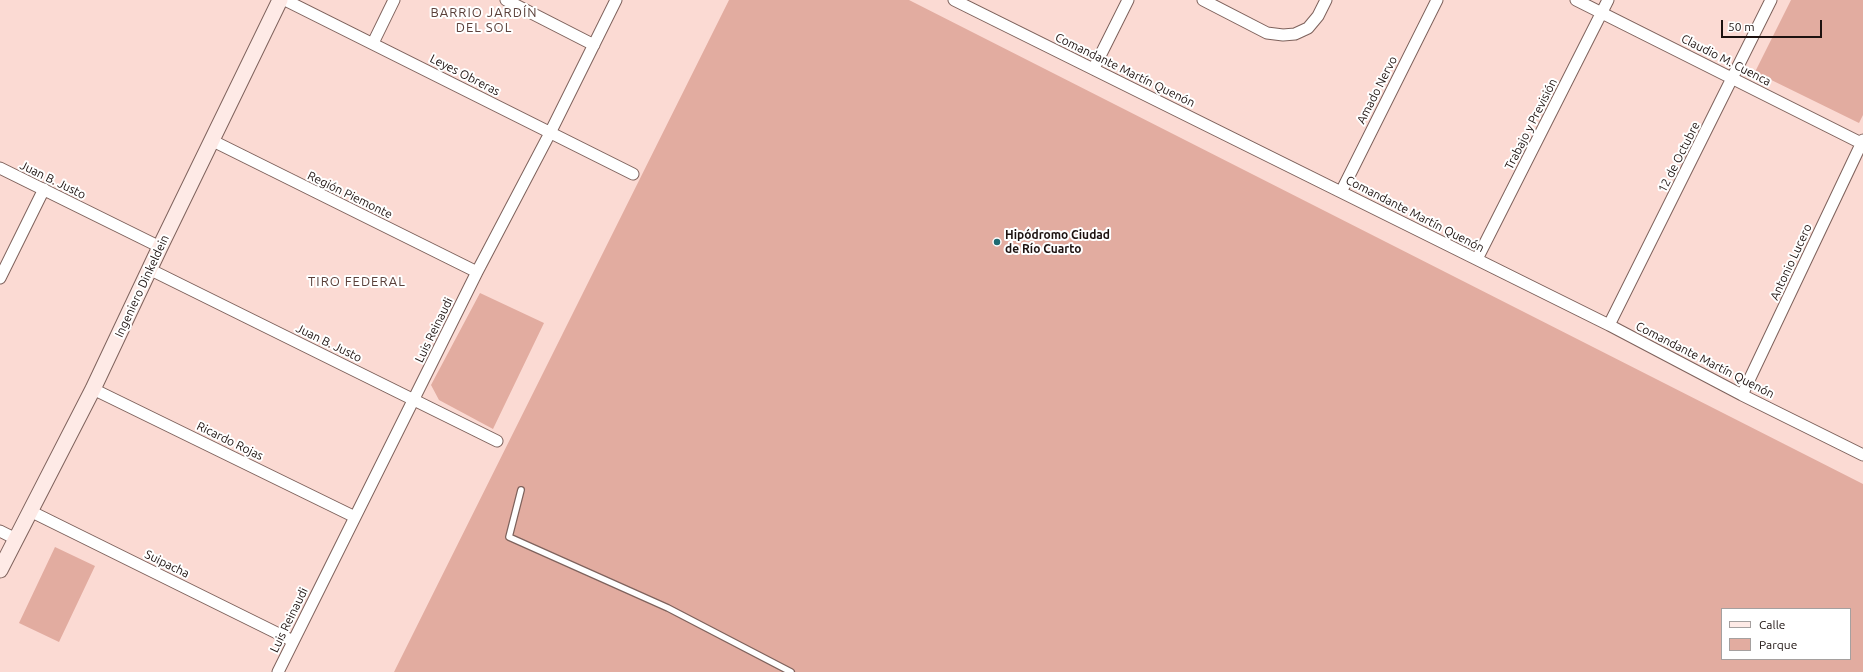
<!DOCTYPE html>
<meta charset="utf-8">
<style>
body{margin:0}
#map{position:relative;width:1863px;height:672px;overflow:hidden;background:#fbdad3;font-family:Ubuntu,sans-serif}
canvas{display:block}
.legend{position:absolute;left:1721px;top:608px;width:130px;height:52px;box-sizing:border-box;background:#fff;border:1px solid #a5a09f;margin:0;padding:5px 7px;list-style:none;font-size:12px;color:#1d1210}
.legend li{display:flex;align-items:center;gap:8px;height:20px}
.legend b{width:20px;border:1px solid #a5a09f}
.scale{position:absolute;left:1721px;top:20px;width:101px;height:18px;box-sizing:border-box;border:2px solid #1d1210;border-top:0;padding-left:5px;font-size:12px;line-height:14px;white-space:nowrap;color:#1d1210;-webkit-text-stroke:3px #fff;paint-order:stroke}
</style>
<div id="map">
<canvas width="1863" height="672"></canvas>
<ul class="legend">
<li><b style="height:5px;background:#feeae6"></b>Calle</li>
<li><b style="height:11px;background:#e2aca0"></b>Parque</li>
</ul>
<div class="scale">50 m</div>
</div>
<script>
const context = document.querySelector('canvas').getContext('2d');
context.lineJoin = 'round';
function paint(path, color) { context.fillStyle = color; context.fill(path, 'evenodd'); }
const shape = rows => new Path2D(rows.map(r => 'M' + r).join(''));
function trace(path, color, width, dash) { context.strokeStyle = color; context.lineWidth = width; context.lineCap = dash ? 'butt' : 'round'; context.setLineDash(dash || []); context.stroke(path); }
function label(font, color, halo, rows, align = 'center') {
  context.font = font + ' Ubuntu,sans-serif'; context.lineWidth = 4; context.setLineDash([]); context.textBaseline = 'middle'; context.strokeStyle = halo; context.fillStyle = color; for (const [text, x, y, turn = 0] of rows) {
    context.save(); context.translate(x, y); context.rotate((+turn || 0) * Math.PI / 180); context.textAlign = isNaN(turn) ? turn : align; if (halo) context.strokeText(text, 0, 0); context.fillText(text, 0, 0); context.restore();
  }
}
const green = shape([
 [729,0,909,0,1863,484,1863,672,394,672],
 [1722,609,1850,609,1850,659,1722,659],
 [1791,0,1863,0,1863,115,1859,123,1755,72],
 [480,293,544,323,493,429,439,400,431,385],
 [55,547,95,566,59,642,19,623]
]);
const service = shape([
 [521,490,509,537,668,608,791,672]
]);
const minor = shape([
 [285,0,633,174],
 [506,0,594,45],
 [954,0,1609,325,1742,395,1863,455],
 [1203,0,1267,33,1283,35,1295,34,1308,28,1318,16,1326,0],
 [1576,0,1863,144],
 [373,43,394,0],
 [1094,68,1128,0],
 [213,141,477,272],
 [0,168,160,247],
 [1341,192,1437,0],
 [1477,259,1608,0],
 [149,269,497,441],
 [0,278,44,189],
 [1609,325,1771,0],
 [93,389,355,517],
 [1742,395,1863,140],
 [30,511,293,641],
 [0,531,16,539],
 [278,672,477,272,550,133,616,0]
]);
const secondary = shape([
 [0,570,93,389,160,247,280,0]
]);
const markers = [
 [997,242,4,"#1f6a72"]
];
const streetNames = [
 ["Claudio M. Cuenca",1726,60,27],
 ["Comandante Martín Quenón",1125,70,26],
 ["Leyes Obreras",465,75,27],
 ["Amado Nervo",1377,90,-63],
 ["Trabajo y Previsión",1531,124,-63],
 ["12 de Octubre",1679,157,-63],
 ["Juan B. Justo",53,180,26],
 ["Región Piemonte",350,195,26],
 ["Comandante Martín Quenón",1415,214,27],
 ["Antonio Lucero",1791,262,-65],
 ["Ingeniero Dinkeldein",142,286,-65],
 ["Luis Reinaudi",434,330,-64],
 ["Juan B. Justo",329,343,26],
 ["Comandante Martín Quenón",1705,360,27],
 ["Ricardo Rojas",230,441,26],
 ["Suipacha",167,564,26],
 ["Luis Reinaudi",289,620,-64]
];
const poiNames = [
 ["Hipódromo Ciudad",1005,235],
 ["de Río Cuarto",1005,249]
];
const neighbourhoodNames = [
 ["BARRIO JARDÍN",484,13],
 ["DEL SOL",484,28],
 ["TIRO FEDERAL",357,282]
];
paint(green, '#e2aca0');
trace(service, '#7e625c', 8);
trace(minor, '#7e625c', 13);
trace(secondary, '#7e625c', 17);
trace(service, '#fff', 5.5);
trace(minor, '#fff', 11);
trace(secondary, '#feeae6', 15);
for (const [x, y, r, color] of markers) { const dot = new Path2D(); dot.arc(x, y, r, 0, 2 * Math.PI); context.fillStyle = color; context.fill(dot); trace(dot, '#fff', 1.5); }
label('12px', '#1d1210', '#fff', streetNames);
label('bold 12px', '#1d1210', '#fff', poiNames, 'left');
context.letterSpacing = '1px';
label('13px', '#5a403a', '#fff', neighbourhoodNames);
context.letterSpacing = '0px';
</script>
